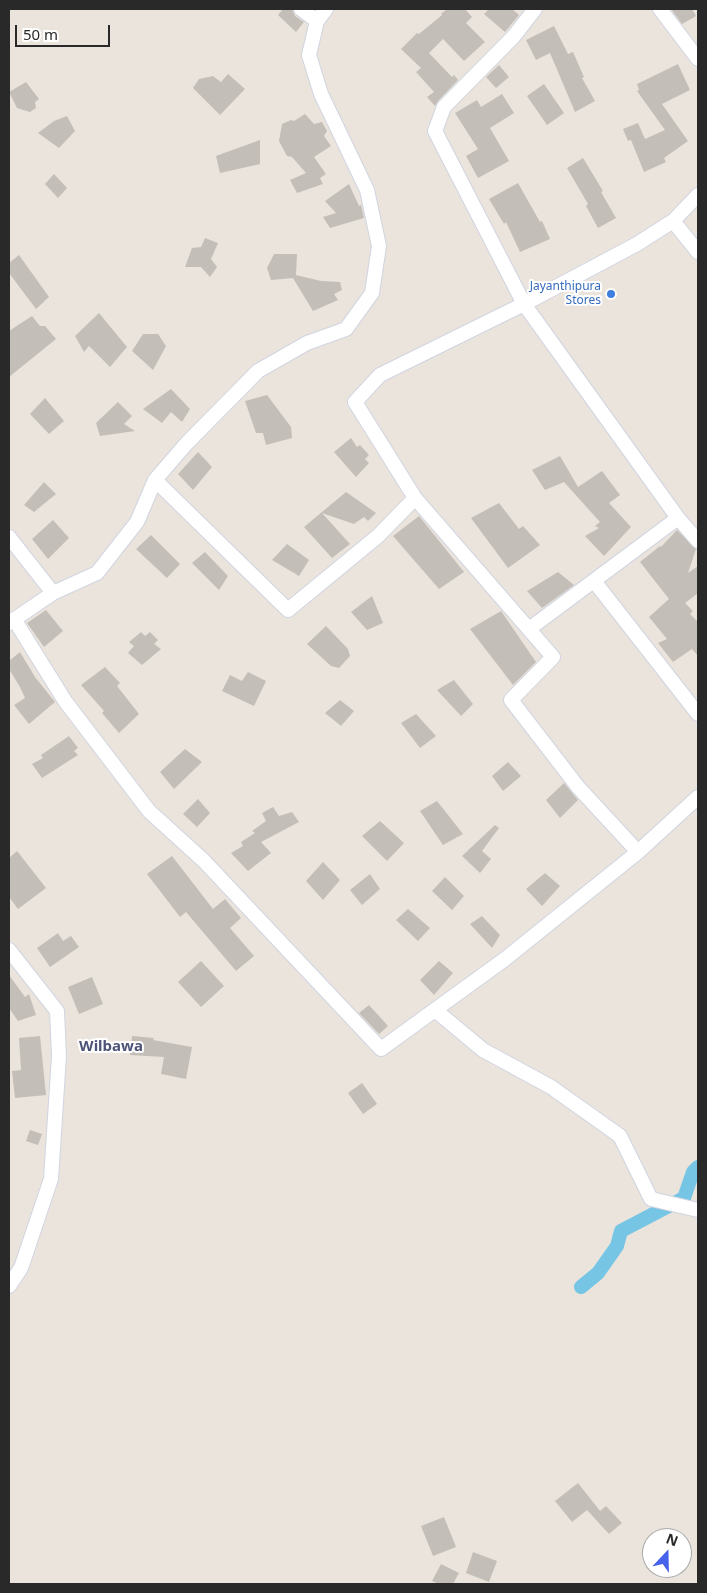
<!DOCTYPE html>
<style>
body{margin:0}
#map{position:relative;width:707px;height:1593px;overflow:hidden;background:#eae4dc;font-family:"Noto Sans",sans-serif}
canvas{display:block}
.frame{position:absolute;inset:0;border:10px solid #292929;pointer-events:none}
.north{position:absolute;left:642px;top:1528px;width:50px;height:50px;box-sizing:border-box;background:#fff;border:1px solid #a9a9a9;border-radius:50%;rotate:21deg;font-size:14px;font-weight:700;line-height:20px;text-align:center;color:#292929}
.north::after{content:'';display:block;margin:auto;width:18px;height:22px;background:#4763eb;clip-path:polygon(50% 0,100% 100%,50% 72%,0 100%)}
.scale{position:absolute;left:15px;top:25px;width:95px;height:22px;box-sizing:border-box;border:2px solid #292929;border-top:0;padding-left:6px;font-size:15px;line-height:18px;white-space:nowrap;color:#292929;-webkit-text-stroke:4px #fff;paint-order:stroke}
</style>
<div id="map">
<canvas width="707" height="1593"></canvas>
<div class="frame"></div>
<div class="north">N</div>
<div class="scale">50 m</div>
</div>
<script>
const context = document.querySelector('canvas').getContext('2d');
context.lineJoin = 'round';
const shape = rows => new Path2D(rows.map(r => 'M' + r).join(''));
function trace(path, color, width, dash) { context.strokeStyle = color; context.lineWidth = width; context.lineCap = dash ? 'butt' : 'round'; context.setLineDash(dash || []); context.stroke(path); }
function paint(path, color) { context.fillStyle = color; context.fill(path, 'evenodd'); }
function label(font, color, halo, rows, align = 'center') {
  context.font = font + ' "Noto Sans",sans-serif'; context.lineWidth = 4; context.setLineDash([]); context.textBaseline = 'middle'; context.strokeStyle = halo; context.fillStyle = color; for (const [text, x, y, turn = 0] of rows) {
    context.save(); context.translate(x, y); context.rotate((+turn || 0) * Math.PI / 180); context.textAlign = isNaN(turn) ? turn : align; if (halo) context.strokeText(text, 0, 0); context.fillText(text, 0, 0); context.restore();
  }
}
const canal = shape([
 [581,1287,598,1273,617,1246,621,1231,684,1198,693,1172,698,1167]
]);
const building = shape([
 [283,9,292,9,295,16,304,22,296,32,278,15],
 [447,9,465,9,472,17,466,23,485,42,464,61,443,39,429,53,452,77,454,75,458,80,438,101,435,106,427,97,434,92,416,72,421,68,401,49,417,33,419,34,442,15,441,14],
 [489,9,512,9,519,15,505,32,484,14],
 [671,9,692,9,696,16,682,24],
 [554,26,568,54,573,52,584,77,582,78,595,101,575,112,550,53,536,60,526,40],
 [678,64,690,90,662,104,688,141,664,158,666,162,644,172,631,140,628,141,623,129,638,123,645,139,665,130,637,91,639,90,637,84],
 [499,65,509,77,496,88,486,77],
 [228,74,245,89,220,115,193,88,199,79,213,76,221,82],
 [26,82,39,99,35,102,36,108,30,112,17,108,9,92],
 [544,84,564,113,547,125,527,96],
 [502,94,514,113,490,128,509,161,478,178,466,156,478,149,455,113,477,100,481,107],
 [305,114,314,124,322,122,327,131,324,136,331,146,314,157,326,174,320,178,323,184,297,193,290,180,306,173,292,157,287,156,279,141,282,124,291,120,294,121],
 [67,116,75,131,59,148,38,133,54,121],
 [260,140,260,164,220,173,216,156],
 [583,158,603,191,601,192,616,218,598,228,586,206,588,204,567,168],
 [54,174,67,188,58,198,45,184],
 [518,183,540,222,542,221,550,239,520,252,506,222,504,224,489,199],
 [349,184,359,206,361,205,364,218,330,228,323,217,336,213,325,201],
 [205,238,218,243,211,259,217,267,210,277,201,267,185,267,192,248,201,247],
 [274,254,297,254,296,275,321,281,340,282,342,290,334,294,338,300,313,311,293,278,271,280,267,268],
 [19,255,49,297,36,309,9,273,9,263],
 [99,313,127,347,110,367,89,346,84,352,75,336],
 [32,316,40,326,45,326,56,339,9,377,9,331],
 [143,334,158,334,166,346,153,370,132,351],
 [171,389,190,409,182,422,171,412,162,423,143,409],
 [267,395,291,427,292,438,266,445,263,433,256,433,245,401],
 [45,398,64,421,49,434,30,414],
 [118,402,132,416,124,424,135,431,100,436,96,423],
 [351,438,357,447,360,445,369,455,365,459,369,463,356,477,334,452],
 [198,452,212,467,193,490,178,474],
 [560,456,578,487,602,471,620,495,609,503,631,527,604,556,585,536,599,528,595,526,600,522,564,482,545,490,532,470],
 [44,482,56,494,34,512,24,505],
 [346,492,376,513,368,521,364,517,354,524,322,513,350,544,332,558,304,527],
 [499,503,519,529,523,526,540,545,508,568,471,518],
 [419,516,464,572,439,589,393,536],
 [53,520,69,538,48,559,32,539],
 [677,530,696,549,688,573,698,566,698,593,685,603,693,611,690,614,698,622,698,656,692,649,673,662,658,643,667,639,649,617,669,599,640,562,660,546,661,547],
 [151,535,180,564,167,578,136,549],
 [287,544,309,560,299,576,272,560],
 [205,552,228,576,219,590,192,563],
 [558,572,574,585,542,608,527,591],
 [372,596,383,623,367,630,351,612],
 [46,610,63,631,44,647,27,623],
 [501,611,536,662,513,685,470,629],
 [326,626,348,649,350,656,339,668,331,666,307,644],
 [141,632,145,636,150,632,158,640,154,644,161,649,142,665,128,653,134,646,129,642],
 [20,652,35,677,55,702,29,724,14,705,25,698,20,687,9,669,9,661],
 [105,667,120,683,117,686,139,714,119,733,102,713,104,711,81,685],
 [248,672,266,681,254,706,222,691,230,675,242,681],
 [454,680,473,704,461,716,437,690],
 [340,700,354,711,341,726,325,713],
 [416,714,436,736,420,748,401,723],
 [69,736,78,748,74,751,78,755,42,778,32,764,43,758,41,755],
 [185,749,202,762,174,789,160,772],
 [508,762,521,776,503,791,492,776],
 [564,783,578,800,560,818,546,800],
 [198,799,210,813,197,827,183,814],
 [437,801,463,834,443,845,420,811],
 [273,807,279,816,292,812,299,822,261,842,271,853,248,871,231,853,243,846,241,842,255,833,252,831,266,821,262,813],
 [380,821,404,843,387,861,362,836],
 [495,825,499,828,482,851,491,859,480,873,462,856],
 [17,851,46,888,18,909,9,897,9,858],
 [172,856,213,909,225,899,241,918,230,928,254,956,236,971,186,912,180,917,147,874],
 [323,862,340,880,323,900,306,881],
 [545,873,560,886,542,906,526,889],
 [370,874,380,889,362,905,350,890],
 [445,877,464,896,452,910,432,891],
 [408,909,430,928,418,941,396,920],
 [482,916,500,935,492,948,470,924],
 [58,933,63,941,71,936,79,947,50,967,37,948],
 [201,961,224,986,201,1007,178,982],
 [439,961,453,973,434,995,420,980],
 [9,975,25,997,29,994,36,1015,18,1021,9,1008],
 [92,977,103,1004,79,1014,68,987],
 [369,1005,388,1026,379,1034,359,1013],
 [40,1036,46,1095,15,1098,12,1071,21,1070,19,1038],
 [132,1036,154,1038,153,1040,192,1047,186,1079,161,1074,164,1057,130,1055],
 [362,1083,377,1104,363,1114,348,1093],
 [30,1130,42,1134,38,1145,26,1141],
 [578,1483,600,1511,606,1506,622,1523,609,1534,587,1510,572,1522,555,1501],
 [444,1517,456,1547,433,1556,421,1526],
 [473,1552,497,1561,489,1582,466,1573],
 [441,1564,459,1573,453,1584,439,1584,432,1581]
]);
const street = shape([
 [301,9,317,21],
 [660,9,698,59],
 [673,221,698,252],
 [155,480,288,610,378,536,415,498,355,402,380,375,524,304,435,131,444,107,514,36,535,9],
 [415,498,553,657,511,700,578,787,638,852],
 [678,518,698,541],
 [9,537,53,593],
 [594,581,698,714],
 [14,619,65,701,149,811,204,861,381,1049,505,959,638,852,698,797],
 [9,623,53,593,97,573,137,522,155,480,186,444,258,371,307,343,346,329,372,293,379,246,367,190,321,94,309,55,317,21,326,9],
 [529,629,678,518,524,304,637,244,673,221,698,195],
 [9,950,57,1011,59,1056,51,1179,21,1268,9,1286],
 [435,1010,483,1050,551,1087,620,1136,651,1199,698,1210]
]);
const markers = [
 [611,294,5,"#3f7fe0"]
];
const shopNames = [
 ["Jayanthipura",601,287],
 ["Stores",601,301]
];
const quarterNames = [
 ["Wilbawa",111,1047]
];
trace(canal, '#76c5e5', 14);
paint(building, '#c3beb7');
trace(street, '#d1d4e1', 16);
trace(street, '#fff', 14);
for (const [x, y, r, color] of markers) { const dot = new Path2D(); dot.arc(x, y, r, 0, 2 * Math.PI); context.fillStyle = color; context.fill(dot); trace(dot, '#fff', 2); }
label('12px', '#366cbe', '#fff', shopNames, 'right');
label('bold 15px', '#4d5376', '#fff', quarterNames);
</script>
